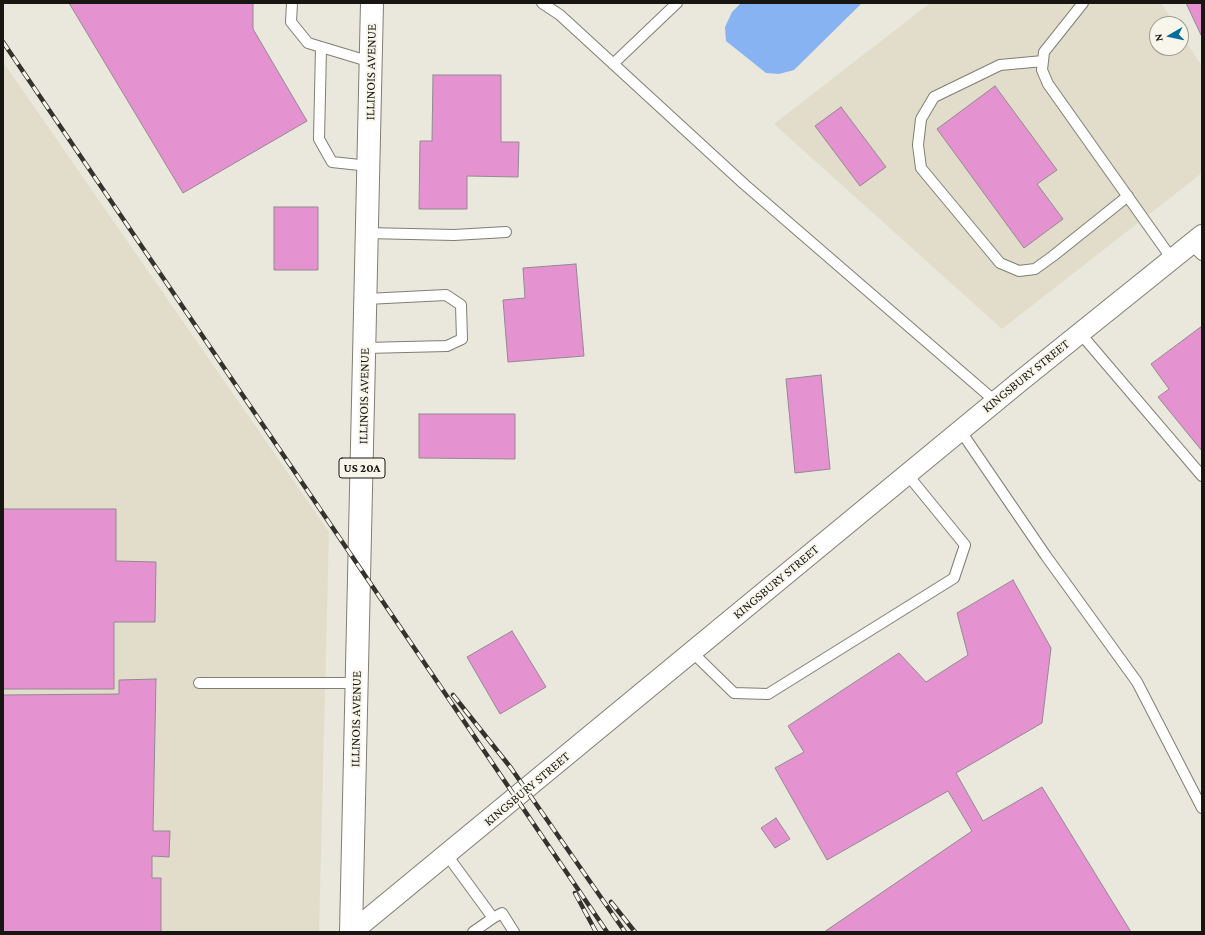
<!DOCTYPE html>
<style>
body{margin:0}
#map{position:relative;width:1205px;height:935px;overflow:hidden;background:#eae8dc;font-family:"Crimson Pro",serif}
canvas{display:block}
.frame{position:absolute;inset:0;border:4px solid #171612;pointer-events:none}
.north{position:absolute;left:1149px;top:16px;width:40px;height:40px;box-sizing:border-box;background:#f8f5ea;border:1px solid #9e9c94;border-radius:50%;rotate:261deg;font-size:11px;font-weight:700;line-height:16px;text-align:center;color:#171612}
.north::after{content:'';display:block;margin:auto;width:14px;height:18px;background:#006d99;clip-path:polygon(50% 0,100% 100%,50% 72%,0 100%)}
</style>
<div id="map">
<canvas width="1205" height="935"></canvas>
<div class="frame"></div>
<div class="north">N</div>
</div>
<script>
const context = document.querySelector('canvas').getContext('2d');
context.lineJoin = 'round';
function paint(path, color) { context.fillStyle = color; context.fill(path, 'evenodd'); }
const shape = rows => new Path2D(rows.map(r => 'M' + r).join(''));
function trace(path, color, width, dash) { context.strokeStyle = color; context.lineWidth = width; context.lineCap = dash ? 'butt' : 'round'; context.setLineDash(dash || []); context.stroke(path); }
function label(font, color, halo, rows, align = 'center') {
  context.font = font + ' "Crimson Pro",serif'; context.lineWidth = 4; context.setLineDash([]); context.textBaseline = 'middle'; context.strokeStyle = halo; context.fillStyle = color; for (const [text, x, y, turn = 0] of rows) {
    context.save(); context.translate(x, y); context.rotate((+turn || 0) * Math.PI / 180); context.textAlign = isNaN(turn) ? turn : align; if (halo) context.strokeText(text, 0, 0); context.fillText(text, 0, 0); context.restore();
  }
}
const built = shape([
 [930,3,1161,3,1175,24,1157,24,1157,48,1181,48,1181,34,1202,66,1202,173,1002,329,774,124],
 [3,62,329,532,319,932,3,932]
]);
const water = shape([
 [741,3,862,3,794,70,779,74,766,73,726,41,725,27,732,12]
]);
const building = shape([
 [69,3,253,3,253,29,307,121,183,193,69,3],
 [1186,3,1202,3,1202,37,1186,3],
 [433,75,501,75,501,142,519,142,518,177,467,176,467,209,419,209,420,141,432,141,433,75],
 [995,86,1057,170,1037,184,1063,219,1024,248,937,129,995,86],
 [841,107,886,167,860,186,815,126,841,107],
 [274,207,318,207,318,270,274,270,274,207],
 [576,264,584,356,508,362,503,300,525,298,523,268,576,264],
 [1202,326,1202,451,1158,397,1169,389,1151,364,1202,326],
 [821,375,830,469,795,473,786,379,821,375],
 [419,414,515,414,515,459,419,458,419,414],
 [3,509,116,509,116,561,156,562,155,622,114,622,114,689,3,689,3,509],
 [1013,580,1051,648,1042,723,956,773,983,821,1042,787,1131,932,824,932,972,831,948,791,827,860,775,768,804,752,788,726,899,653,926,682,968,655,957,613,1013,580],
 [512,631,546,687,500,714,467,657,512,631],
 [156,679,153,831,170,831,169,857,152,856,152,878,161,878,161,932,3,932,3,695,119,694,119,680,156,679],
 [776,818,790,839,775,848,761,828,776,818]
]);
const service = shape([
 [292,3,291,22,308,43,371,62],
 [542,3,560,15,744,184,995,401],
 [1083,3,1044,52,1042,70,1048,84,1172,259],
 [321,48,319,139,332,162,369,166],
 [1043,61,1000,65,934,97,921,119,918,145,921,168,1000,263,1019,271,1035,269,1053,256,1128,196],
 [613,64,677,3],
 [367,233,454,235,506,232],
 [1190,244,1202,255],
 [1080,333,1202,476],
 [365,348,447,346,462,339,461,305,446,295,366,299],
 [960,430,1046,556,1137,682,1202,808],
 [692,652,734,693,768,694,954,578,965,545,907,474],
 [199,683,357,683],
 [447,855,493,918,473,932],
 [493,918,502,913,514,932]
]);
const minor = shape([
 [352,932,1018,383,1202,235]
]);
const primary = shape([
 [351,932,372,3]
]);
const rail = shape([
 [3,42,607,932],
 [453,695,511,768,625,932],
 [575,893,596,932],
 [611,902,635,932]
]);
const shields = [
 [362,468,46]
];
const shieldNames = [
 ["US 20A",362,468]
];
const streetNames = [
 ["ILLINOIS AVENUE",371,72,-89],
 ["KINGSBURY STREET",1026,376,-39],
 ["ILLINOIS AVENUE",364,396,-89],
 ["KINGSBURY STREET",776,582,-40],
 ["ILLINOIS AVENUE",356,719,-89],
 ["KINGSBURY STREET",527,789,-40]
];
paint(built, '#e1ddca');
paint(water, '#88b3f2');
paint(building, '#e592d1');
trace(building, '#938990', 1);
trace(service, '#807e74', 12);
trace(minor, '#807e74', 22);
trace(primary, '#807e74', 24);
trace(service, '#fff', 10);
trace(minor, '#fff', 20);
trace(primary, '#fff', 22);
trace(rail, '#34322d', 4.5);
trace(rail, '#f8f5ea', 3, [9]);
for (const [x, y, w] of shields) { const box = new Path2D(); box.roundRect(x - w / 2, y - 10, w, 20, 3); context.fillStyle = '#f8f5ea'; context.fill(box); trace(box, '#171612', 1); }
label('bold 12px', '#171612', null, shieldNames);
label('13px', '#171612', '#f8f5ea', streetNames);
</script>
